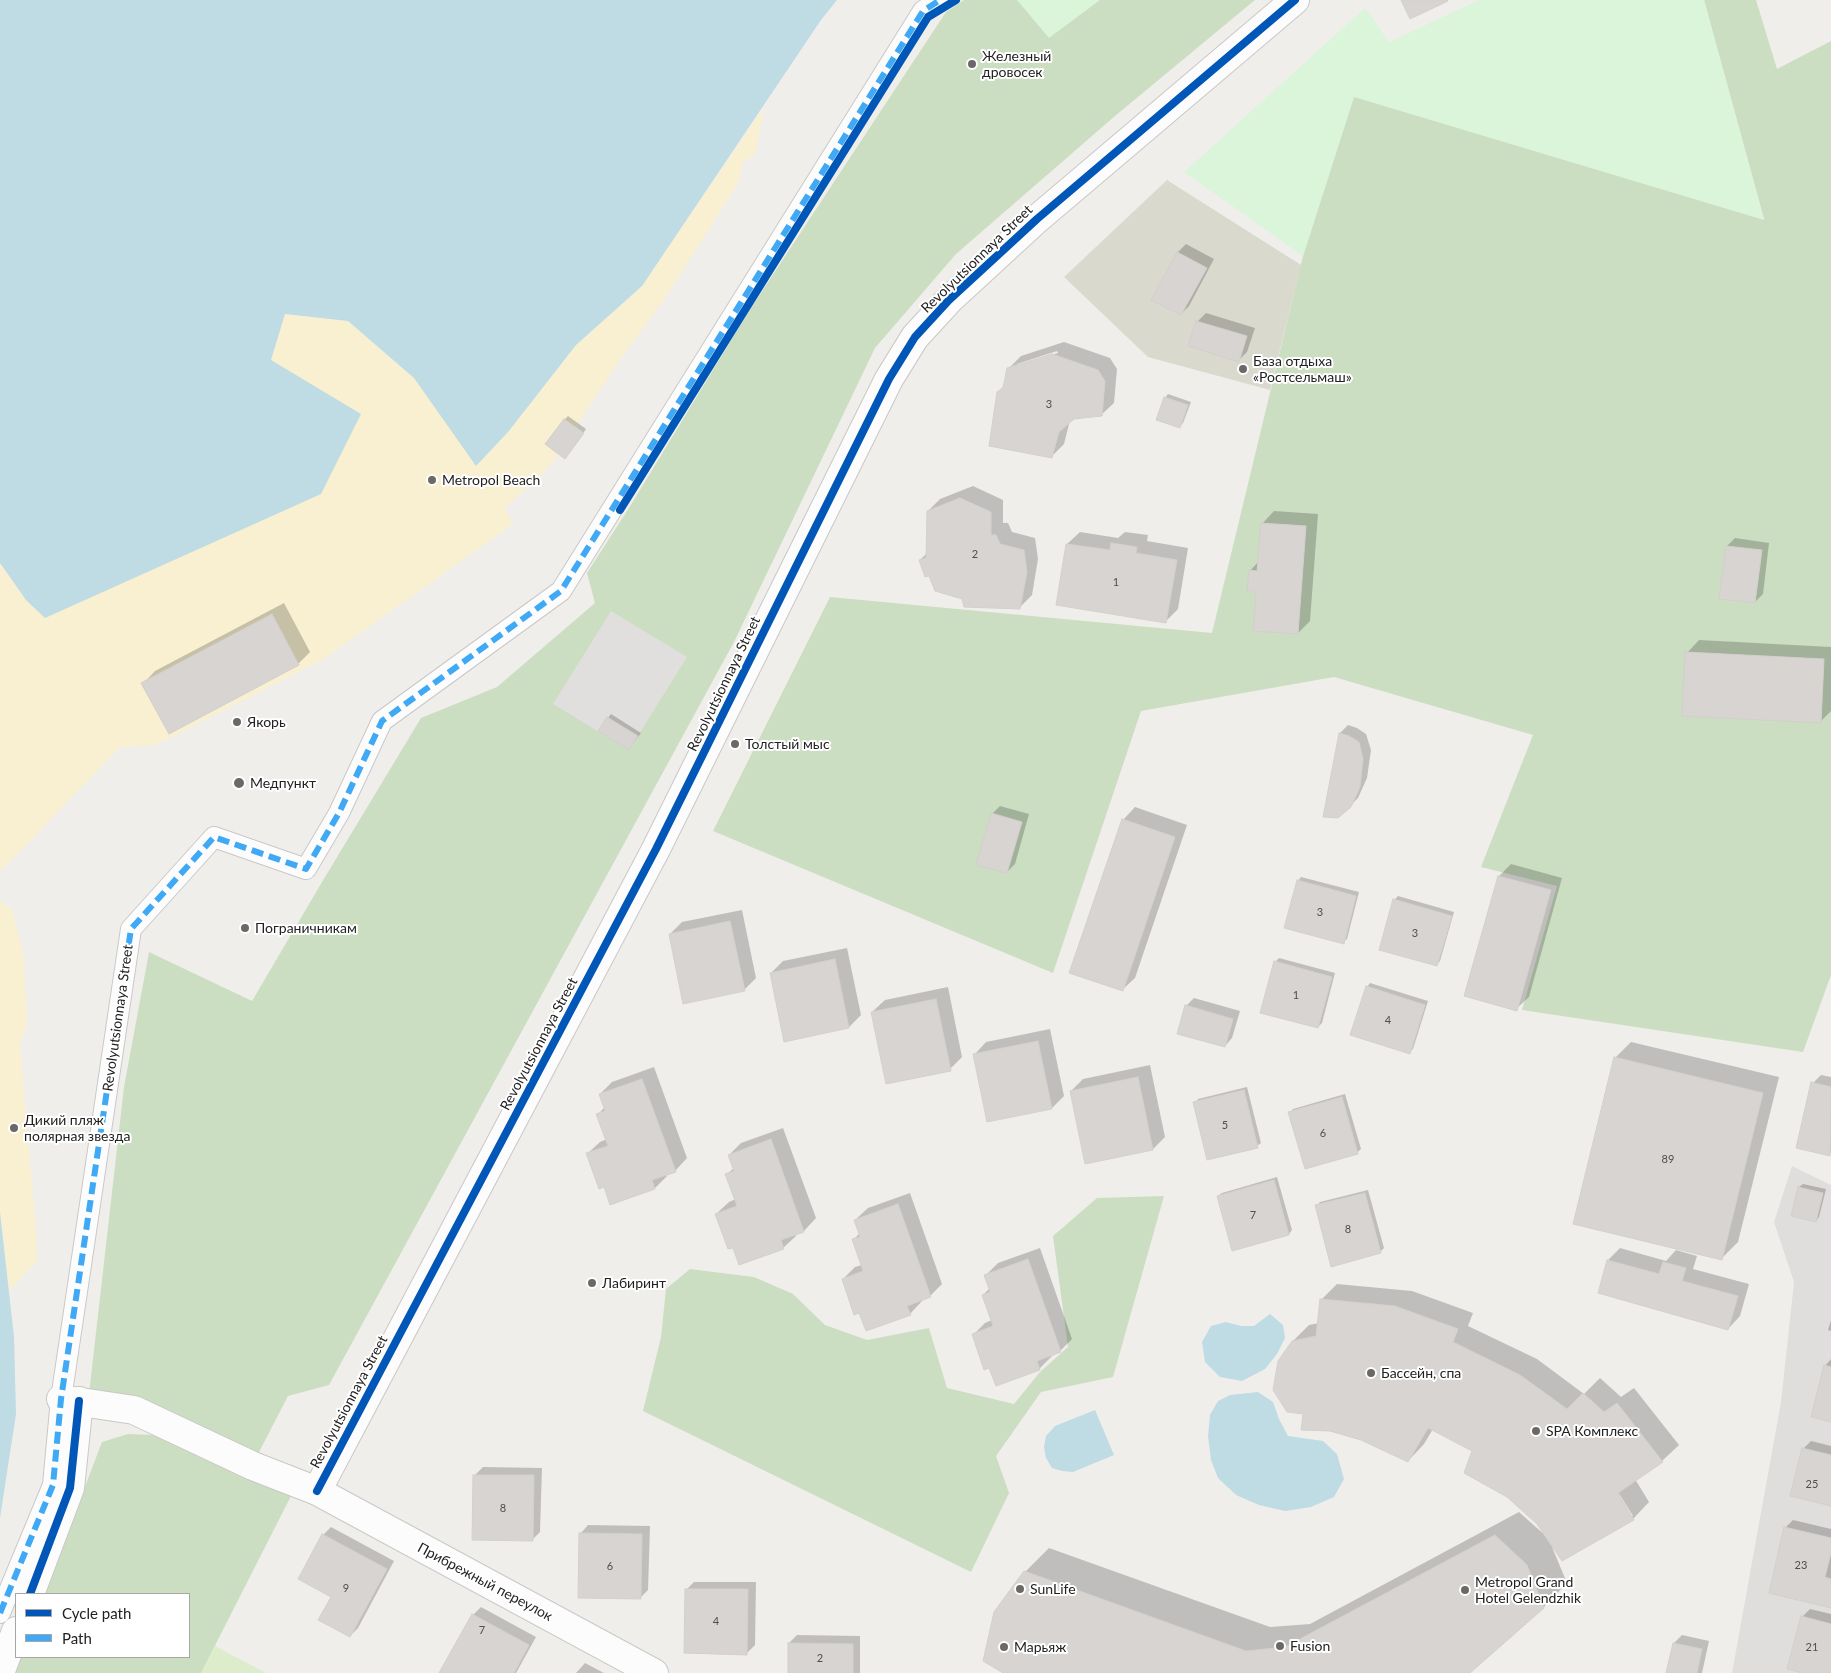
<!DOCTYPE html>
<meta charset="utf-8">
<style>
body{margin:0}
#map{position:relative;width:1831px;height:1673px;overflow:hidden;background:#f0eeeb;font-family:Lato,sans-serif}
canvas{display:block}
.legend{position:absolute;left:15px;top:1593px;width:175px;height:65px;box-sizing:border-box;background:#fff;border:1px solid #a7a7a7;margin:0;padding:6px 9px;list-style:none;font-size:15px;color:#222}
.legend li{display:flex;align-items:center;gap:10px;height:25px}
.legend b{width:25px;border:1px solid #a7a7a7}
</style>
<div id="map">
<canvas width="1831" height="1673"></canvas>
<ul class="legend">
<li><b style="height:6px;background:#0057b8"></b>Cycle path</li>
<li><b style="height:6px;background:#3fa9f5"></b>Path</li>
</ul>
</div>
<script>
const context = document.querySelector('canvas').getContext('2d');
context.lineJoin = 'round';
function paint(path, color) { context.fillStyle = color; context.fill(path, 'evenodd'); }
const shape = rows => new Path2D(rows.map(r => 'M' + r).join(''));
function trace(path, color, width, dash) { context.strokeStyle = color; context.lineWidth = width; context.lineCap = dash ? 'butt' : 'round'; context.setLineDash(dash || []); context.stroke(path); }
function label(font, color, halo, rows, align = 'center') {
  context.font = font + ' Lato,sans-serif'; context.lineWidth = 4; context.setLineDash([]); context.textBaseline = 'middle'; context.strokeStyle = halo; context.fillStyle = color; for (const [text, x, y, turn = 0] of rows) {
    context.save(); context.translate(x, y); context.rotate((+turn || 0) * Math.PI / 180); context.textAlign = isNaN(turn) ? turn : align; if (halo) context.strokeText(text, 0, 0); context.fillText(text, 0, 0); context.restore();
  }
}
const residential = shape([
 [1792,1166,1831,1185,1831,1673,1732,1673,1781,1402,1794,1282,1774,1222]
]);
const construction = shape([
 [1167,180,1301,265,1270,390,1148,357,1064,277]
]);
const grass = shape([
 [215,1646,266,1673,201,1673]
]);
const forest = shape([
 [964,0,1255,0,1115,116,956,254,875,348,734,642,329,1385,288,1396,257,1456,89,1394,124,1087,149,952,252,1001,325,877,421,718,497,687,595,603,587,573,629,508,747,314,946,12],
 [1704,0,1756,0,1777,69,1831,41,1831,975,1803,1052,1522,1010,1557,886,1481,867,1533,735,1334,677,1141,711,1053,973,713,831,830,597,1212,633,1303,256,1354,96,1764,219],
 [1164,1196,1113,1377,1041,1392,996,1456,1009,1493,971,1572,643,1411,661,1337,666,1289,690,1269,754,1277,793,1294,825,1325,867,1340,929,1328,947,1388,1014,1404,1040,1372,1068,1347,1053,1236,1097,1198],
 [128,1434,153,1435,291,1496,201,1673,14,1673,20,1657,189,1657,189,1594,44,1594,102,1442]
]);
const sand = shape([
 [764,107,755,155,743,162,738,183,668,294,619,361,550,466,505,508,513,524,325,658,156,745,120,747,1,871,0,870,0,563,26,600,360,414,271,360,285,314,348,321,414,378,476,465,508,432,576,345,642,286],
 [0,901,12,909,23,953,27,1023,20,1045,35,1219,37,1260,9,1291,0,1212]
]);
const park = shape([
 [1017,0,1100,0,1049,38],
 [1479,0,1704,0,1764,220,1354,97,1303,256,1184,172,1365,8,1389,42]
]);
const parking = shape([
 [611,611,687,657,629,750,553,704]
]);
const water = shape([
 [0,0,837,0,821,20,642,286,576,345,508,432,476,466,414,378,348,321,285,314,271,360,361,414,321,494,45,618,26,600,0,563],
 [0,1212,14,1337,16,1414,0,1518],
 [1270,1314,1283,1325,1285,1338,1277,1354,1265,1369,1242,1381,1220,1377,1205,1362,1202,1342,1211,1326,1226,1322,1241,1326,1254,1326],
 [1258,1392,1273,1402,1279,1419,1288,1436,1323,1441,1337,1454,1344,1479,1334,1497,1311,1507,1285,1511,1259,1505,1236,1495,1218,1478,1211,1460,1208,1436,1210,1415,1218,1401,1230,1395],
 [1095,1410,1114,1455,1073,1472,1062,1471,1052,1468,1046,1458,1044,1447,1046,1436,1055,1426]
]);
const shadow = shape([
 [1186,244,1214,259,1189,306,1181,314,1153,299,1178,252],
 [1206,313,1255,328,1247,352,1239,360,1190,345,1198,321],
 [1064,342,1110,358,1117,369,1114,403,1101,415,1073,418,1070,420,1064,444,1052,456,998,392,1005,385,1008,369,1021,356],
 [1057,351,1058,353,1017,366,1017,364],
 [1168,394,1191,402,1183,423,1180,426,1165,398],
 [568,416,586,429,569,454,565,419],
 [973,486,1003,500,1003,523,1008,523,1012,532,1035,538,1038,559,1032,595,1020,607,963,598,930,575,920,560,927,553,928,511,940,499],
 [1274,511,1318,514,1310,621,1298,633,1257,591,1250,571,1259,561,1262,524],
 [1080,532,1118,538,1125,532,1148,535,1147,541,1188,548,1178,609,1166,621,1058,604,1067,544],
 [1735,538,1769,543,1763,594,1755,602,1727,546],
 [284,603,310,652,298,664,143,684,155,671],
 [1699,640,1831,647,1831,711,1820,722,1687,653],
 [611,714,641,733,629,749,608,718],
 [1348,725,1357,728,1366,734,1371,750,1367,778,1358,798,1350,806,1324,815,1340,733],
 [1000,806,1029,814,1015,864,1007,872,992,814],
 [1135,807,1187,825,1135,978,1122,990,1123,820],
 [1511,864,1562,878,1529,997,1516,1009,1466,995,1499,876],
 [1301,877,1359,892,1347,939,1343,942,1298,881],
 [1398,896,1454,912,1440,961,1436,965,1394,900],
 [742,910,756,978,744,990,670,934,682,922],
 [847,948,861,1015,849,1027,771,973,783,961],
 [1279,958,1335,973,1322,1023,1318,1027,1275,962],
 [1370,983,1428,1001,1413,1049,1409,1052,1367,987],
 [948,987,962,1057,950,1069,872,1012,885,1000],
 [1194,998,1240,1011,1232,1038,1225,1046,1186,1006],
 [1050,1029,1064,1096,1052,1108,974,1055,986,1042],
 [1631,1042,1779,1077,1738,1242,1722,1258,1615,1058],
 [1150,1065,1165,1137,1153,1149,1071,1091,1083,1079],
 [654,1067,687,1158,675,1171,666,1174,667,1176,655,1188,605,1186,587,1154,600,1142,607,1139,598,1114,605,1107,600,1094,612,1082],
 [1821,1075,1831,1077,1831,1153,1829,1155,1813,1083],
 [1247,1087,1261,1143,1257,1146,1195,1103,1198,1099],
 [1345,1094,1361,1149,1357,1153,1290,1113,1293,1109],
 [783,1128,816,1218,804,1231,795,1234,796,1236,783,1248,733,1246,716,1214,729,1202,736,1199,727,1174,734,1168,729,1155,741,1143],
 [1277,1177,1292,1230,1289,1234,1218,1196,1222,1193],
 [1803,1184,1826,1189,1819,1217,1816,1221,1799,1187],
 [1368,1190,1384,1248,1380,1252,1317,1206,1320,1202],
 [910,1193,942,1284,930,1296,921,1300,922,1301,910,1314,860,1311,843,1279,855,1267,862,1265,853,1240,860,1233,855,1220,868,1208],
 [1040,1248,1072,1339,1060,1351,1051,1354,1052,1356,1040,1368,996,1384,990,1367,973,1335,985,1323,992,1320,983,1295,990,1288,986,1275,998,1263],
 [1620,1248,1666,1261,1676,1250,1697,1256,1693,1269,1749,1284,1740,1316,1728,1329,1608,1260],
 [1337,1284,1412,1291,1473,1313,1468,1326,1537,1359,1584,1394,1600,1378,1621,1397,1634,1388,1679,1445,1662,1461,1635,1479,1649,1502,1633,1519,1562,1559,1552,1547,1567,1583,1544,1607,1468,1673,1006,1673,1025,1572,1049,1548,1270,1627,1310,1624,1519,1512,1547,1537,1538,1524,1474,1450,1433,1429,1424,1444,1408,1461,1305,1413,1293,1341,1309,1325,1319,1323,1321,1300],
 [1615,1487,1633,1516,1630,1516,1613,1488],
 [1831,1320,1831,1331,1828,1330],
 [1831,1359,1831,1421,1825,1366],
 [1811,1441,1831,1446,1831,1505,1803,1449],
 [483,1467,542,1468,540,1532,532,1540,475,1475],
 [1793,1520,1831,1529,1831,1607,1785,1528],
 [588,1525,650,1526,648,1590,640,1598,581,1533],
 [331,1527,394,1561,358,1628,350,1636,332,1596,323,1535],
 [694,1582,756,1582,755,1645,747,1653,686,1590],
 [481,1607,536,1637,516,1673,441,1673,473,1615],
 [1810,1609,1831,1614,1831,1673,1807,1673,1802,1617],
 [797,1635,860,1636,860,1673,789,1673,789,1643],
 [1682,1635,1709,1641,1702,1673,1668,1673,1674,1643],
 [585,1663,604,1673,576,1673]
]);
const building = shape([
 [1401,0,1447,0,1448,1,1410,19,1401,0],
 [1177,252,1207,268,1181,315,1151,300,1177,252],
 [1196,321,1247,336,1239,362,1188,346,1196,321],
 [1052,354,1098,370,1105,381,1102,416,1074,419,1059,432,1052,458,989,446,997,392,1003,388,1007,368,1052,354],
 [1164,397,1188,405,1180,428,1156,420,1164,397],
 [564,419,584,433,565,459,545,444,564,419],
 [960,498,991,512,991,535,996,535,1000,544,1024,550,1027,572,1020,609,964,607,962,599,935,591,929,576,925,577,919,560,926,558,927,511,960,498],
 [1261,523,1306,526,1298,634,1253,631,1256,592,1247,592,1249,570,1257,571,1261,523],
 [1111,543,1137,547,1136,553,1177,560,1166,623,1056,605,1066,544,1110,550,1111,543],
 [1726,546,1762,550,1755,603,1719,599,1726,546],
 [272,614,299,665,169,734,141,683,272,614],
 [1685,652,1824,659,1821,723,1682,716,1685,652],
 [607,717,638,736,629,750,598,731,607,717],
 [1339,733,1349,736,1359,742,1363,759,1360,787,1351,807,1338,818,1323,817,1339,733],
 [991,813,1022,822,1007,873,976,865,991,813],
 [1122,819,1175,837,1123,991,1069,973,1122,819],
 [1498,876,1551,890,1517,1011,1464,996,1498,876],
 [1297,880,1356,896,1344,944,1284,928,1297,880],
 [1393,899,1452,916,1437,966,1379,950,1393,899],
 [730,921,745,991,683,1004,669,934,730,921],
 [835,959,849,1028,784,1042,770,973,835,959],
 [1274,961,1332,977,1318,1028,1260,1013,1274,961],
 [1366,986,1425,1005,1410,1054,1350,1035,1366,986],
 [936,999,951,1071,886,1084,871,1012,936,999],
 [1185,1005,1233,1019,1225,1047,1177,1034,1185,1005],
 [1038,1041,1052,1109,987,1122,973,1054,1038,1041],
 [1614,1057,1763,1093,1722,1260,1573,1224,1614,1057],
 [1138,1077,1153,1150,1085,1164,1070,1091,1138,1077],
 [642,1079,676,1172,652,1180,655,1189,610,1205,604,1187,599,1189,586,1153,608,1146,596,1114,605,1111,599,1094,642,1079],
 [1811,1082,1831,1087,1830,1156,1796,1148,1811,1082],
 [1244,1090,1258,1148,1207,1160,1193,1102,1244,1090],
 [1342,1097,1358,1154,1305,1169,1288,1112,1342,1097],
 [771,1139,804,1232,781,1240,784,1249,739,1265,733,1248,728,1249,715,1214,737,1206,725,1174,734,1171,728,1155,771,1139],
 [1274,1180,1289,1235,1232,1251,1217,1196,1274,1180],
 [1798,1187,1823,1193,1816,1222,1791,1216,1798,1187],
 [1365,1193,1381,1253,1331,1267,1315,1205,1365,1193],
 [898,1204,931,1297,907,1306,911,1315,866,1331,859,1313,854,1315,842,1279,863,1271,852,1239,860,1237,854,1220,898,1204],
 [1028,1259,1061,1352,1037,1361,1040,1370,996,1386,989,1368,984,1370,972,1334,993,1326,982,1295,990,1292,984,1275,1028,1259],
 [1607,1260,1659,1274,1663,1262,1686,1268,1682,1281,1738,1296,1728,1330,1598,1293,1607,1260],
 [1320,1299,1395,1306,1458,1329,1453,1342,1520,1375,1567,1409,1583,1393,1604,1412,1617,1403,1663,1462,1618,1493,1634,1520,1562,1561,1537,1524,1507,1497,1464,1473,1472,1451,1428,1428,1408,1462,1361,1440,1330,1431,1301,1430,1303,1414,1287,1412,1273,1390,1278,1361,1292,1341,1316,1336,1320,1299],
 [1824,1365,1831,1367,1831,1422,1811,1417,1824,1365],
 [1802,1448,1831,1455,1831,1506,1790,1496,1802,1448],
 [473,1475,534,1475,533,1541,472,1540,473,1475],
 [1784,1527,1831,1538,1831,1553,1825,1577,1831,1579,1831,1608,1769,1593,1784,1527],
 [579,1533,642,1534,641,1599,578,1598,579,1533],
 [322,1534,387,1569,350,1637,318,1620,331,1597,298,1579,322,1534],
 [1495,1535,1527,1565,1544,1608,1470,1673,1003,1673,983,1661,994,1612,1024,1571,1246,1651,1285,1647,1495,1535],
 [685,1589,748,1589,747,1655,684,1653,685,1589],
 [472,1614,529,1645,514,1673,439,1673,472,1614],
 [1801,1616,1831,1624,1831,1673,1802,1673,1787,1669,1801,1616],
 [788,1643,853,1644,853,1673,788,1673,788,1643],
 [1673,1643,1702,1649,1697,1673,1666,1673,1673,1643]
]);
const pedestrian = shape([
 [0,1613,53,1485,61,1399,131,929,214,837,306,869,339,813,382,721,561,591,923,11,940,0]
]);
const minor = shape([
 [61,1399,134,1410,253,1466,317,1491,654,1673],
 [317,1491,656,849,889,379,915,337,949,300,1037,219,1295,0],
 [30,1594,70,1488,79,1401],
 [0,1673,16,1631]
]);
const quiet = shape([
 [0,1613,53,1485,61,1399,131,929,214,837,306,869,339,813,382,721,561,591,923,11,940,0]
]);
const cycleway = shape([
 [620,510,928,17,956,0],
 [317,1491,656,849,889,379,915,337,949,300,1037,219,1295,0],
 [30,1594,70,1488,79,1401]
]);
const markers = [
 [972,64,5,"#6a6968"],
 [1243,369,5,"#6a6968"],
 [432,480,5,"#6a6968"],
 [237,722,5,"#6a6968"],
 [735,744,5,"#6a6968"],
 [239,783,6,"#6a6968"],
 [245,928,5,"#6a6968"],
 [14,1128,5,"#6a6968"],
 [592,1283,5,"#6a6968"],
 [1371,1373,5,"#6a6968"],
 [1536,1431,5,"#6a6968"],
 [1020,1589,5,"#6a6968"],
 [1465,1590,5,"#6a6968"],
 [1280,1646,5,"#6a6968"],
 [1004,1647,5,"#6a6968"]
];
const numberNames = [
 ["3",1049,404],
 ["2",975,554],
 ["1",1116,582],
 ["3",1320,912],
 ["3",1415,933],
 ["1",1296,995],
 ["4",1388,1020],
 ["5",1225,1125],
 ["6",1323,1133],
 ["89",1668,1159],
 ["7",1253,1215],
 ["8",1348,1229],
 ["25",1812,1484],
 ["8",503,1508],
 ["23",1801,1565],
 ["6",610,1566],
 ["9",346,1588],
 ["4",716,1621],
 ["7",482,1630],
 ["21",1812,1647],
 ["2",820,1658]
];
const poiNames = [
 ["Железный",982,56],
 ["дровосек",982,72],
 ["База отдыха",1253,361],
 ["«Ростсельмаш»",1253,377],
 ["Metropol Beach",442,480],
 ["Якорь",247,722],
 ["Толстый мыс",745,744],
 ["Медпункт",250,783],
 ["Пограничникам",255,928],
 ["Дикий пляж",24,1120],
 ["полярная звезда",24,1136],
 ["Лабиринт",602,1283],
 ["Бассейн, спа",1381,1373],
 ["SPA Комплекс",1546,1431],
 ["Metropol Grand",1475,1582],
 ["Hotel Gelendzhik",1475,1598],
 ["SunLife",1030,1589],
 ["Fusion",1290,1646],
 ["Марьяж",1014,1647]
];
const streetNames = [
 ["Revolyutsionnaya Street",977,259,-44],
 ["Revolyutsionnaya Street",724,684,-64],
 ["Revolyutsionnaya Street",118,1018,-82],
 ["Revolyutsionnaya Street",539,1044,-62],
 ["Revolyutsionnaya Street",349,1402,-62],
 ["Прибрежный переулок",485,1582,28]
];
paint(residential, '#dfdedc');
paint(construction, '#d9d9cd');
paint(grass, '#ddeccb');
paint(forest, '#cbdec1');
paint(sand, '#f8f0d0');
paint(park, '#daf5da');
paint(parking, '#e0dfde');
paint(water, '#bfdbe3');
paint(shadow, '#0003');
paint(building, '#d7d4d2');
trace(building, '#d3d0cc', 1);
trace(pedestrian, '#c9c8c7', 22);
trace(minor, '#c9c8c7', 30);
trace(pedestrian, '#fdfcfc', 20);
trace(minor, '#fdfcfc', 28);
trace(quiet, '#3fa9f5', 6, [12, 6]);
trace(cycleway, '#0057b8', 8);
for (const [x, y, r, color] of markers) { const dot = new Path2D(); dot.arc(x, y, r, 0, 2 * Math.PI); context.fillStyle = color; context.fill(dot); trace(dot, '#fff', 2); }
label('11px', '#4f4e4e', null, numberNames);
label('14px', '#222', '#fff', poiNames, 'left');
label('14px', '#222', '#fff', streetNames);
</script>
